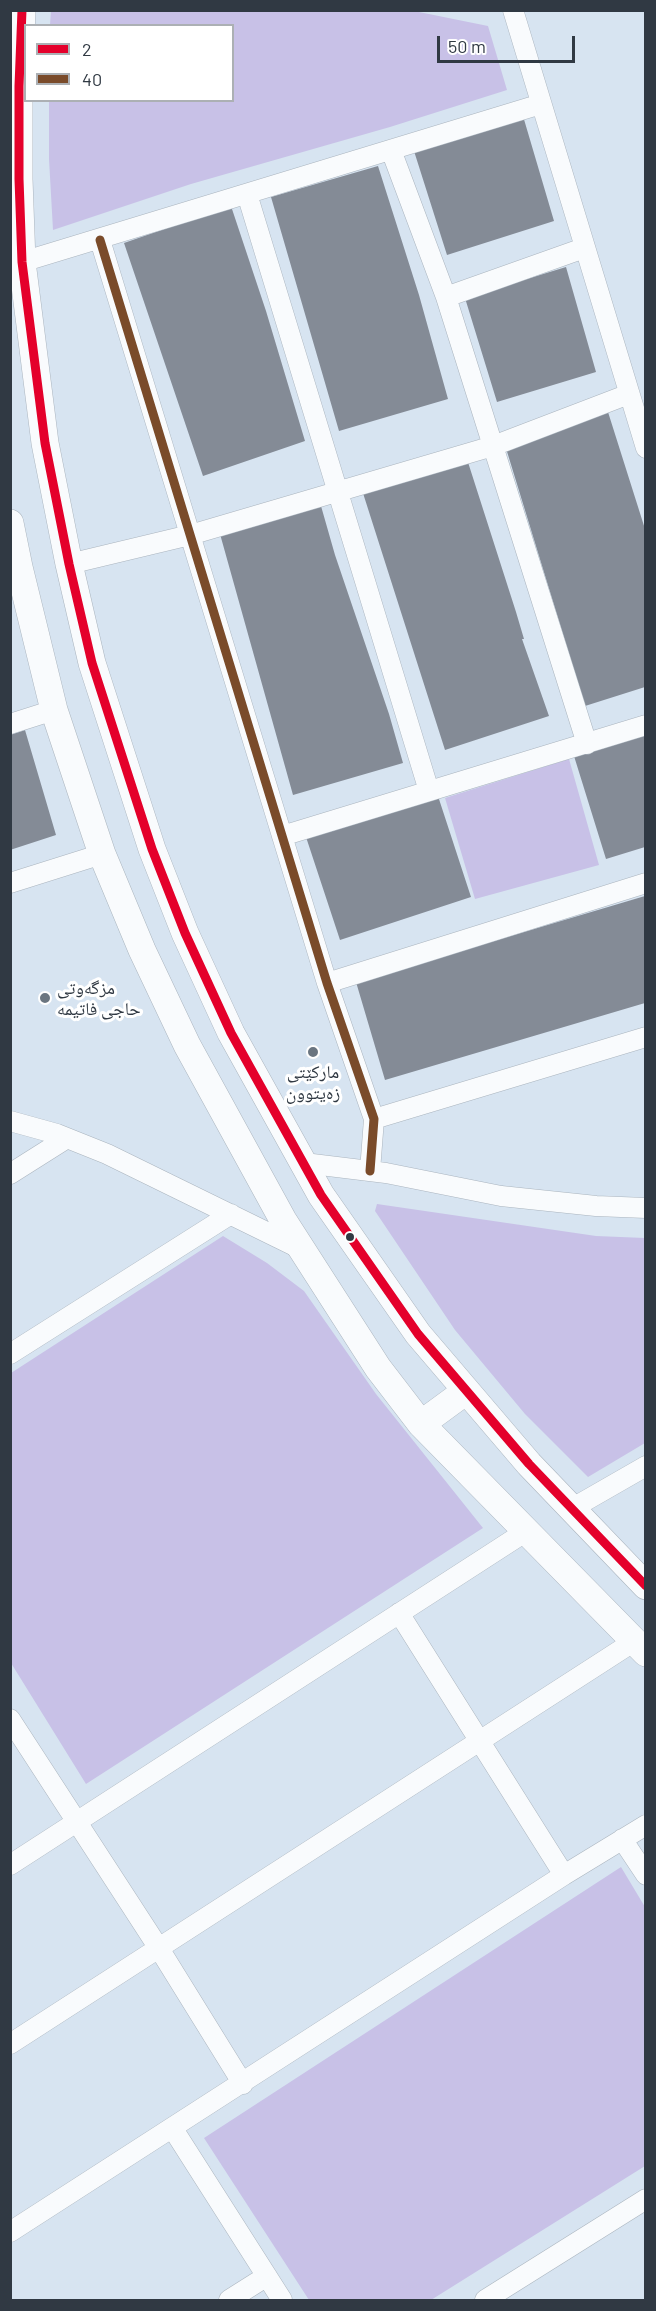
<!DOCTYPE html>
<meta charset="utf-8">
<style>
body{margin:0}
#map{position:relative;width:656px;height:2311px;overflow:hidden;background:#d7e4f1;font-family:Barlow,sans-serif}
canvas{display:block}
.frame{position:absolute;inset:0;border:12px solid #303943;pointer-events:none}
.legend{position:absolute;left:24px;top:24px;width:210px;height:78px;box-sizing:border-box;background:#fff;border:2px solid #acb0b4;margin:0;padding:8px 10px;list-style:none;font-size:18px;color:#303943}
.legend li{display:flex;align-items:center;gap:12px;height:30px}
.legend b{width:30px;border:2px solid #acb0b4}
.scale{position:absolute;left:437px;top:36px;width:138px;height:27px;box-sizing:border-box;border:3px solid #303943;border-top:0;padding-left:8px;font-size:18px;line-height:21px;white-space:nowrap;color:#303943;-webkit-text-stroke:4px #fff;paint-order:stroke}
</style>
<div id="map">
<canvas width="656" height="2311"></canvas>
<div class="frame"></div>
<ul class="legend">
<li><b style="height:8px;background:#e4002b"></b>2</li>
<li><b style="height:8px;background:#7a4b2a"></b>40</li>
</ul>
<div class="scale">50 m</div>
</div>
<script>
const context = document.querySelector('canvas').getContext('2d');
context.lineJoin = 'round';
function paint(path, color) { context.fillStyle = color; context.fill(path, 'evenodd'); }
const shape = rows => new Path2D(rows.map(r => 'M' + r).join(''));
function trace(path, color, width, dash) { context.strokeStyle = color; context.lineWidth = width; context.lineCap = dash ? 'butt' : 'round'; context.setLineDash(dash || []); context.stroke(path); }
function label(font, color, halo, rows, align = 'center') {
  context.font = font + ' Barlow,"Noto Naskh Arabic",sans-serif'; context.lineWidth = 6; context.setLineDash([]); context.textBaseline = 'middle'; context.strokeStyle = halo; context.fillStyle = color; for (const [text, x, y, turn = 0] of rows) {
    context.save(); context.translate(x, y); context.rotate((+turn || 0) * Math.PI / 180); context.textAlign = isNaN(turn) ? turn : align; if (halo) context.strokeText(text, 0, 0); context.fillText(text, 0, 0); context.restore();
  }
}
const green = shape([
 [51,10,414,11,488,26,507,90,390,127,191,184,53,230,49,159,49,101,232,100,232,26,50,25],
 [569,759,599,865,475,899,445,798],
 [377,1204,596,1236,645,1238,645,1443,588,1477,525,1414,455,1330,375,1211],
 [223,1236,267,1263,304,1291,376,1394,483,1528,86,1784,11,1663,11,1373],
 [621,1867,645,1907,645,2166,431,2300,309,2300,204,2138]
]);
const building = shape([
 [523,116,554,221,447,255,414,151],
 [378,166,419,295,448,399,339,431,271,197],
 [231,206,266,311,305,441,203,476,124,243],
 [566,267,596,372,497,402,465,298],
 [608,412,645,529,645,687,585,706,505,445],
 [466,456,516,612,524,639,522,639,549,716,445,750,362,490],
 [321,506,335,555,389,714,403,763,293,795,220,534],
 [25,730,56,835,10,850,10,735],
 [645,733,645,847,606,859,574,756],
 [437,793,471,897,340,940,306,837],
 [645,896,645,1003,385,1080,356,982]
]);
const street = shape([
 [513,10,646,448],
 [391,150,446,297,587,744],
 [247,194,429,791],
 [100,240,327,983,374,1119,370,1171],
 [22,262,541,104],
 [446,297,584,248],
 [69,564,190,535,493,446,629,394],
 [10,724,54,710],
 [282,836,646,725],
 [10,883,102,854],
 [327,983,646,883],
 [374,1119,646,1037],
 [10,1121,57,1134,107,1154,301,1249],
 [304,1163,386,1173,501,1196,596,1206,646,1208],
 [10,1174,67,1138],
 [10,1354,231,1214],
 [571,1509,646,1466],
 [399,1613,564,1875],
 [10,1719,160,1950,243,2084],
 [622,1839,646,1875],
 [10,1865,525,1532],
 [10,2044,633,1642],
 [173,2129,282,2300],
 [10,2232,564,1875,646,1825],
 [229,2300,267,2276],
 [485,2300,646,2199]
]);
const secondary = shape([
 [22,10,19,86,19,179,22,262,45,443,69,564,92,663,152,849,185,933,231,1033,321,1195,418,1334,529,1464,646,1586],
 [10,523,19,567,54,710,102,854,142,950,187,1045,283,1220,378,1368,421,1424,646,1653],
 [421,1424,466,1391]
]);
const bus1 = shape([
 [22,10,19,86,19,179,22,262,45,443,69,564,92,663,152,849,185,933,231,1033,321,1195,418,1334,529,1464,646,1586]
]);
const bus2 = shape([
 [100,240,327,983,374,1119,370,1171]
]);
const markers = [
 [45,998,6,"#6a7580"],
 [313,1052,6,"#6a7580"],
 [350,1237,5,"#303943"]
];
const poiNames = [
 ["مزگەوتی",57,988],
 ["حاجی فاتیمە",57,1009],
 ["مارکێتی",313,1072,"center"],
 ["زەیتوون",313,1093,"center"]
];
paint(green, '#c8c1e7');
paint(building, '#848b96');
trace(street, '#aab4be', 21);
trace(secondary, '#aab4be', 28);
trace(street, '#f9fbfd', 20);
trace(secondary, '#f9fbfd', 27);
trace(bus1, '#e4002b', 9);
trace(bus2, '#7a4b2a', 9);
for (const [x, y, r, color] of markers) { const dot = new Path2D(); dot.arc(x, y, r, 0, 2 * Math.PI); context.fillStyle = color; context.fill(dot); trace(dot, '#fff', 2); }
label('18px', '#303943', '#fff', poiNames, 'left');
</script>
